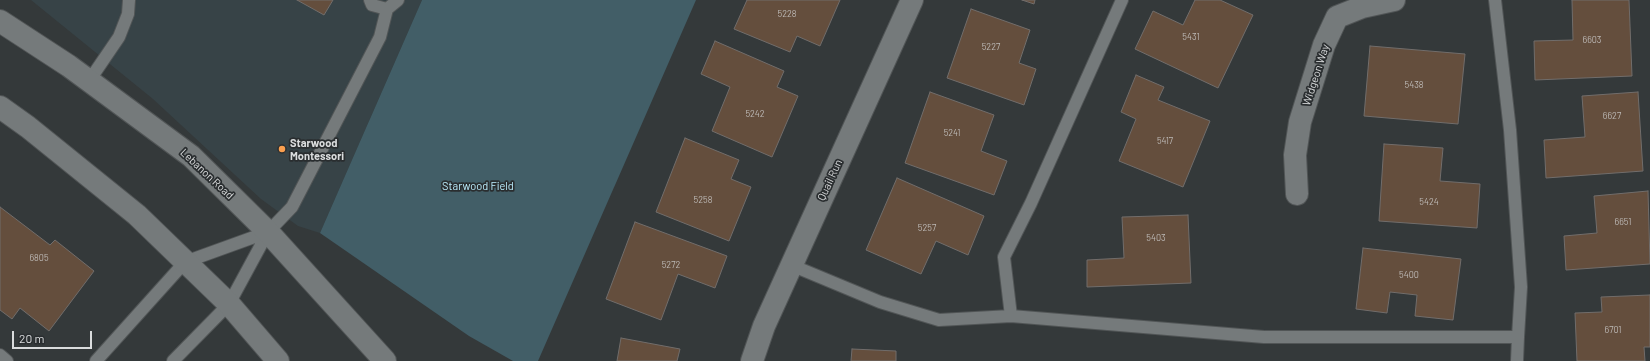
<!DOCTYPE html>
<style>
body{margin:0}
#map{position:relative;width:1650px;height:361px;overflow:hidden;background:#34393a;font-family:Barlow,sans-serif}
canvas{display:block}
.scale{position:absolute;left:12px;top:331px;width:80px;height:18px;box-sizing:border-box;border:2px solid #dadcdd;border-top:0;padding-left:5px;font-size:12px;line-height:14px;white-space:nowrap;color:#dadcdd;-webkit-text-stroke:3px #2a2e30;paint-order:stroke}
</style>
<div id="map">
<canvas width="1650" height="361"></canvas>
<div class="scale">20 m</div>
</div>
<script>
const context = document.querySelector('canvas').getContext('2d');
context.lineJoin = 'round';
function paint(path, color) { context.fillStyle = color; context.fill(path, 'evenodd'); }
const shape = rows => new Path2D(rows.map(r => 'M' + r).join(''));
function trace(path, color, width, dash) { context.strokeStyle = color; context.lineWidth = width; context.lineCap = dash ? 'butt' : 'round'; context.setLineDash(dash || []); context.stroke(path); }
function label(font, color, halo, rows, align = 'center') {
  context.font = font + ' Barlow,sans-serif'; context.lineWidth = 3.5; context.setLineDash([]); context.textBaseline = 'middle'; context.strokeStyle = halo; context.fillStyle = color; for (const [text, x, y, turn = 0] of rows) {
    context.save(); context.translate(x, y); context.rotate((+turn || 0) * Math.PI / 180); context.textAlign = isNaN(turn) ? turn : align; if (halo) context.strokeText(text, 0, 0); context.fillText(text, 0, 0); context.restore();
  }
}
const built = shape([
 [31,0,422,0,320,233,298,226,261,199,153,99]
]);
const green = shape([
 [422,0,696,0,538,361,513,361,469,336,320,233]
]);
const building = shape([
 [297,0,333,0,324,15,297,0],
 [747,0,840,0,820,46,797,36,790,52,734,29,747,0],
 [1022,0,1035,0,1034,4,1022,0],
 [1195,0,1220,0,1253,15,1218,88,1135,49,1153,11,1183,25,1195,0],
 [1572,0,1629,0,1632,76,1535,80,1534,41,1573,40,1572,0],
 [971,9,1030,30,1019,63,1036,69,1024,105,947,78,971,9],
 [715,41,784,71,777,87,798,96,772,157,712,131,730,87,701,74,715,41],
 [1370,46,1465,54,1458,124,1364,116,1370,46],
 [1136,75,1164,87,1158,100,1210,121,1183,187,1119,161,1136,119,1121,112,1136,75],
 [930,92,994,115,981,151,1007,161,994,195,905,163,930,92],
 [1638,92,1643,171,1546,178,1544,140,1585,137,1582,96,1638,92],
 [685,138,739,160,731,179,751,187,729,241,656,212,685,138],
 [1384,144,1443,148,1440,181,1480,184,1477,228,1379,221,1384,144],
 [897,178,984,216,968,255,936,241,921,274,866,250,897,178],
 [1648,191,1650,264,1566,270,1564,236,1597,233,1594,196,1648,191],
 [0,207,50,245,55,240,94,271,49,331,20,308,12,319,0,310,0,207],
 [1188,215,1191,283,1087,287,1087,260,1124,258,1122,217,1188,215],
 [635,222,727,256,715,288,678,274,661,320,606,299,635,222],
 [1363,248,1461,259,1453,320,1415,316,1417,295,1390,292,1387,313,1356,309,1363,248],
 [1650,295,1650,347,1644,347,1645,361,1577,361,1575,313,1602,312,1601,297,1650,295],
 [621,338,680,349,677,361,617,361,621,338],
 [852,349,896,351,896,361,851,361,852,349]
]);
const lane = shape([
 [370,0,372,5,387,9,398,0],
 [89,81,119,37,128,14,129,0],
 [791,265,880,302,939,320,1011,316,1264,337,1518,337,1521,287,1510,130,1495,0],
 [1011,316,1004,257,1031,203,1122,0],
 [0,355,7,361],
 [96,361,185,262,268,232],
 [173,361,229,304,268,232,292,207,380,37,387,9],
 [1517,361,1518,337]
]);
const street = shape([
 [1297,194,1295,155,1300,122,1324,45,1337,17,1362,7,1394,0],
 [752,361,764,326,912,0]
]);
const secondary = shape([
 [0,21,69,66,191,156,268,232,385,361],
 [0,107,28,127,137,215,229,304,278,361]
]);
const markers = [
 [282,149,4,"#fa9f4f"]
];
const numberNames = [
 ["5228",787,14],
 ["5431",1191,37],
 ["6603",1592,40],
 ["5227",991,47],
 ["5438",1414,85],
 ["5242",755,114],
 ["6627",1612,116],
 ["5241",952,133],
 ["5417",1165,141],
 ["5258",703,200],
 ["5424",1429,202],
 ["6651",1623,222],
 ["5257",927,228],
 ["5403",1156,238],
 ["6805",39,258],
 ["5272",671,265],
 ["5400",1409,275],
 ["6701",1613,330]
];
const streetNames = [
 ["Widgeon Way",1316,75,-72],
 ["Lebanon Road",207,174,43],
 ["Quail Run",830,180,-65]
];
const poiNames = [
 ["Starwood",290,143],
 ["Montessori",290,156]
];
const parkNames = [
 ["Starwood Field",478,186]
];
paint(built, '#374347');
paint(green, '#425e67');
paint(building, '#644e3d');
trace(building, '#716d6b', 1);
trace(lane, '#515556', 14);
trace(street, '#515556', 24);
trace(secondary, '#515556', 24);
trace(lane, '#757a7b', 12);
trace(street, '#757a7b', 22);
trace(secondary, '#757a7b', 22);
for (const [x, y, r, color] of markers) { const dot = new Path2D(); dot.arc(x, y, r, 0, 2 * Math.PI); context.fillStyle = color; context.fill(dot); trace(dot, '#2a2e30', 1.5); }
label('9px', '#bcb8b5', null, numberNames);
label('11px', '#dadcdd', '#2a2e30', streetNames);
label('bold 11px', '#dadcdd', '#2a2e30', poiNames, 'left');
label('11px', '#bbedfd', '#2a2e30', parkNames);
</script>
